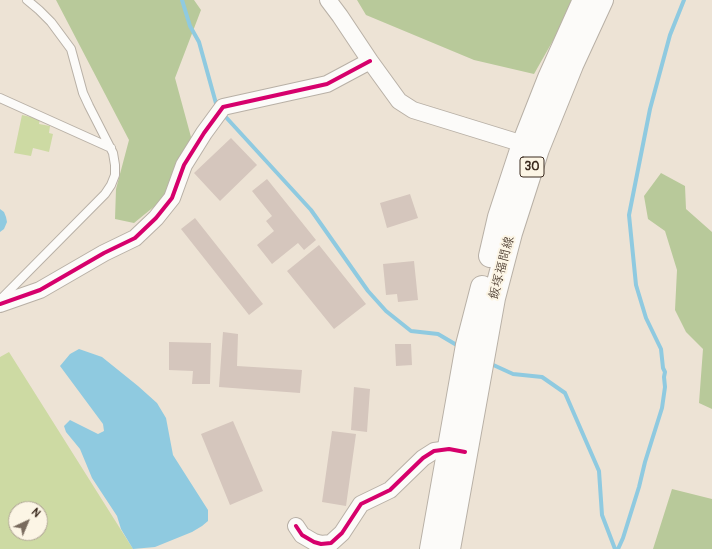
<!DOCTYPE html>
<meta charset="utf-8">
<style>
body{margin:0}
#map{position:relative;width:712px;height:549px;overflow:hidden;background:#ede3d5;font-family:Pangolin,sans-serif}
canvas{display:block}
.north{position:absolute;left:8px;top:501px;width:40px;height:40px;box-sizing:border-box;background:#fcf5e5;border:1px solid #afa495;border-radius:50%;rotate:44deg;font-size:11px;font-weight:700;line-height:16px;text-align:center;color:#3b2a1e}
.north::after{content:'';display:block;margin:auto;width:14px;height:18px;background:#796b5e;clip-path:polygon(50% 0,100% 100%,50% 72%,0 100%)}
</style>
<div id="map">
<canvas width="712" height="549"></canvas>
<div class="north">N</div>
</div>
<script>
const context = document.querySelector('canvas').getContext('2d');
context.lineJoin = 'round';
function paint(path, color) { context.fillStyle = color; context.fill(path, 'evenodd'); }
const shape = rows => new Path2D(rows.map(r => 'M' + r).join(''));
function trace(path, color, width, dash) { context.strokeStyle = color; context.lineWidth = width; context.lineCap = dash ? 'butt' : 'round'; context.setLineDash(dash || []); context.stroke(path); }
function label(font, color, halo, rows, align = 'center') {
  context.font = font + ' Pangolin,"Klee One",sans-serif'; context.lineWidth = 4; context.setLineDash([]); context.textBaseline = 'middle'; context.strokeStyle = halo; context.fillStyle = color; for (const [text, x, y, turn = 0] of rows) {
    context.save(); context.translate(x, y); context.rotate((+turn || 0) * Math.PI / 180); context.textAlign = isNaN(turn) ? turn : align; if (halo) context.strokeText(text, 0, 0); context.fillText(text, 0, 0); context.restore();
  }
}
const green = shape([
 [22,115,40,119,39,124,50,126,49,133,53,134,49,152,33,148,31,156,14,153],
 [9,352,133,549,0,549,0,357],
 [16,509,40,509,40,533,16,533]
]);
const forest = shape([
 [56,0,194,0,201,10,175,78,191,137,183,183,134,223,115,219,116,189,129,140],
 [357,0,576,0,534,74,474,60,366,15],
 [661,173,685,186,686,209,712,232,712,409,699,403,703,349,686,332,675,310,677,270,665,231,648,219,644,196],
 [672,489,712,499,712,549,653,549]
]);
const water = shape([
 [0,209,4,212,6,217,7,222,4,229,0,232],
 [79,349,102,357,138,386,157,403,166,418,173,455,208,510,208,521,202,526,192,532,155,547,133,549,121,529,117,516,92,478,80,449,66,432,64,426,70,420,98,434,104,431,103,424,60,366,70,354]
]);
const stream = shape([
 [182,0,190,26,199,42,217,107],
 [223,114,311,210,368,291,386,311,411,331,438,334,460,347],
 [489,363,513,374,542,377,565,393,599,471,602,515,615,549],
 [618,549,623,538,639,487,645,462,662,408,665,387,664,377,665,372,663,368,661,349,646,318,636,285,629,215,650,109,670,35,684,0]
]);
const building = shape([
 [231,138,257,165,220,201,194,173],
 [267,179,316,240,304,250,298,243,272,264,257,245,274,231,266,221,272,216,252,191],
 [410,194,418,218,387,228,380,203],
 [195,218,263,304,249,315,181,229],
 [319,245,366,304,334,329,287,271],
 [414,261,418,300,398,302,397,294,386,295,383,264],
 [223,332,238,334,237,366,302,370,300,393,219,387],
 [169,342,211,343,210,384,192,384,193,371,169,370],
 [395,344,411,344,412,365,396,366],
 [354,387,370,389,367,432,351,430],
 [233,421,263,491,230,505,201,434],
 [332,431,356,434,346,506,322,502]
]);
const service = shape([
 [0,98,111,148],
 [0,300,105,194,111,185,115,175,115,165,113,153,89,106,83,93,71,49,51,22,39,10,27,0]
]);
const minor = shape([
 [328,0,340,16,370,61,399,101,413,110,533,147],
 [0,304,40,290,104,253,135,238,156,218,172,198,184,165,204,133,223,107,327,84,370,61],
 [296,526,302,535,314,542,321,544,331,543,342,533,361,504,390,490,423,458,434,451,449,449,458,451]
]);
const primary = shape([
 [490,256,499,217,523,144,549,78,584,0],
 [431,549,467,345,482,287],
 [449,549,494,298,511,233,538,149,572,65,602,0]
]);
const cycleway = shape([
 [0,304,40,290,104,253,135,238,156,218,172,198,184,165,204,133,223,107,327,84,370,61],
 [296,526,302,535,314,542,321,544,331,543,342,533,361,504,390,490,423,458,434,451,449,449,465,452]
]);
const shields = [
 [532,167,24]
];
const shieldNames = [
 ["30",532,167]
];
const streetNames = [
 ["飯塚福間線",502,268,-75]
];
paint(green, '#cddaa3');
paint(forest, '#b8c99a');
paint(water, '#8fcae0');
trace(stream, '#8fcae0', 4);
paint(building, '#d5c6bd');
trace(service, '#b8b0a6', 10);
trace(minor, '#b8b0a6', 18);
trace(primary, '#b8b0a6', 24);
trace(service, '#fcfbf9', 8);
trace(minor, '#fcfbf9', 16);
trace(primary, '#fcfbf9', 22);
trace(cycleway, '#d6006c', 4);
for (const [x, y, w] of shields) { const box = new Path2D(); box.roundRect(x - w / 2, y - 10, w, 20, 3); context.fillStyle = '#fcf5e5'; context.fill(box); trace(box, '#3b2a1e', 1); }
label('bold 12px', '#3b2a1e', null, shieldNames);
label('13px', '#3b2a1e', '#fcf5e5', streetNames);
</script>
